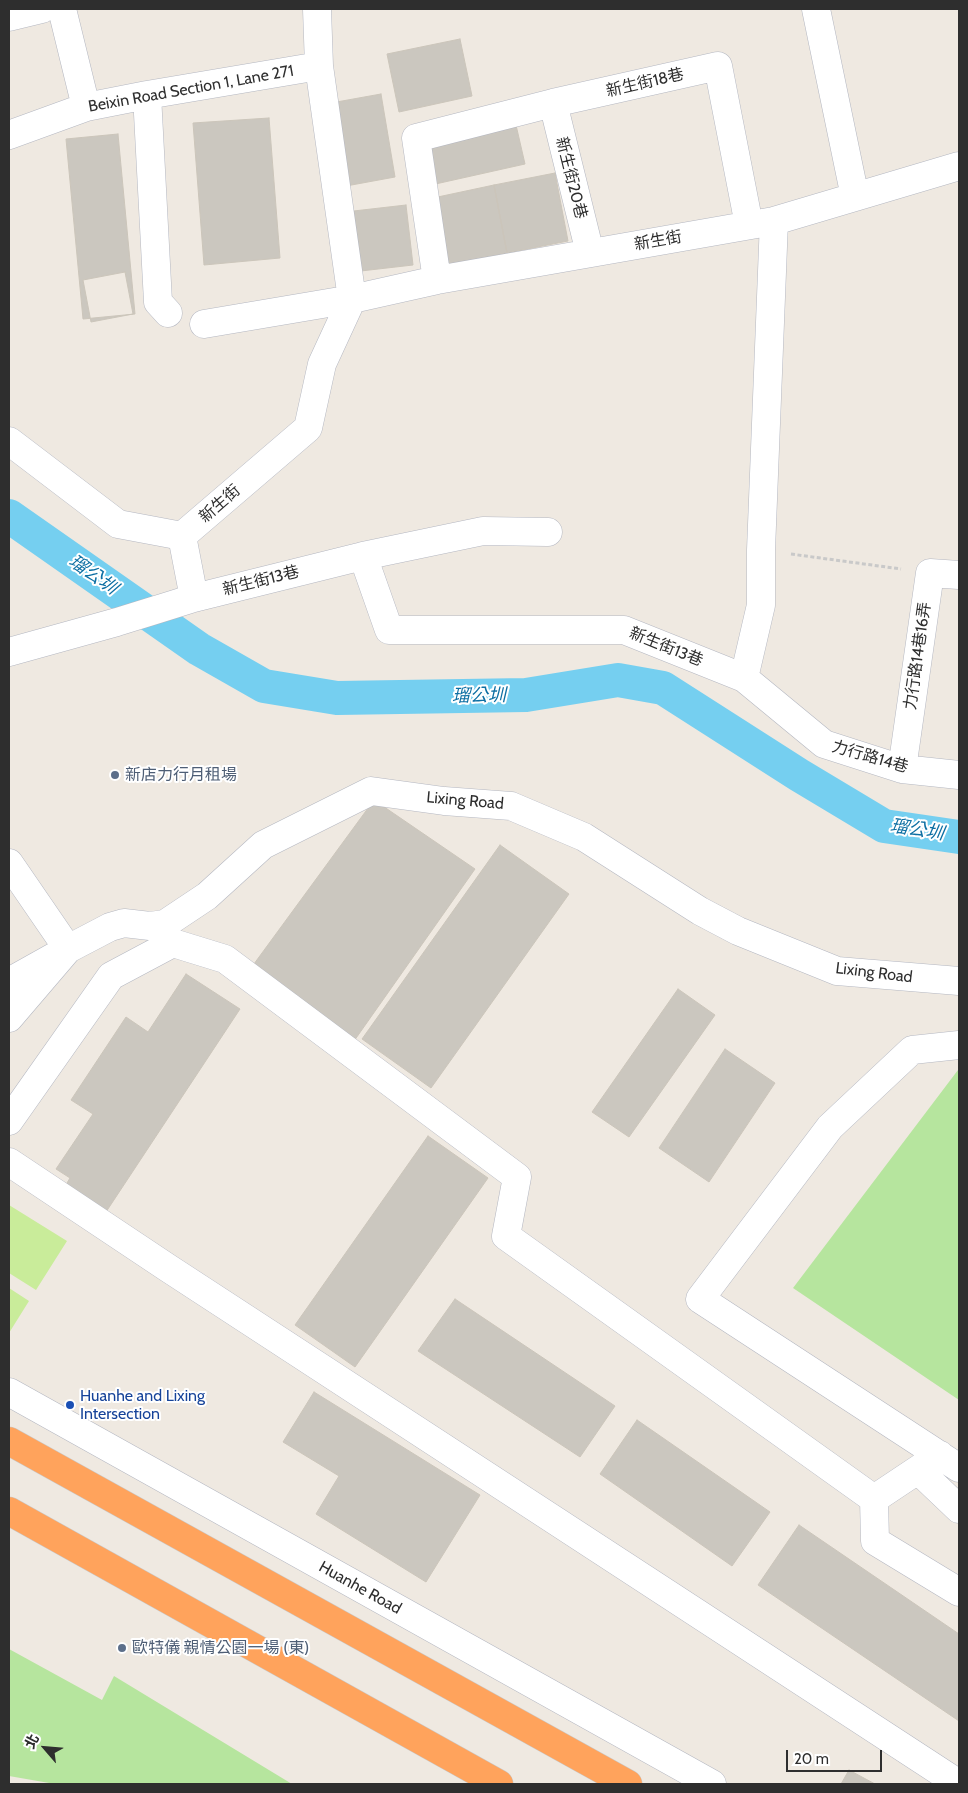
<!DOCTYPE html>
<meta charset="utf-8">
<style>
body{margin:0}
#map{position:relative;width:968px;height:1793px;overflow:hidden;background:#efe9e1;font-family:Cabin,"Noto Sans TC",sans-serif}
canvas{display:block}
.frame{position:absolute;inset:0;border:10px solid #2e2e2e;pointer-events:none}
.north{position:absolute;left:20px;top:1723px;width:50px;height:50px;-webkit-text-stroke:4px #fff;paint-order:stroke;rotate:297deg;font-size:14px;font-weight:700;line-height:20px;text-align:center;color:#2e2e2e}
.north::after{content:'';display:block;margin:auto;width:18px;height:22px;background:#2e2e2e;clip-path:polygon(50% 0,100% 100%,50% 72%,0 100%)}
.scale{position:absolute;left:786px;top:1750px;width:96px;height:22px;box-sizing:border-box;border:2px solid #2e2e2e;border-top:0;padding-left:6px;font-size:15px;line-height:18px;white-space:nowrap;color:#2e2e2e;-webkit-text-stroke:4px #fff;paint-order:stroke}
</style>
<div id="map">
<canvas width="968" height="1793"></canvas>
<div class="frame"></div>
<div class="north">北</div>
<div class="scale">20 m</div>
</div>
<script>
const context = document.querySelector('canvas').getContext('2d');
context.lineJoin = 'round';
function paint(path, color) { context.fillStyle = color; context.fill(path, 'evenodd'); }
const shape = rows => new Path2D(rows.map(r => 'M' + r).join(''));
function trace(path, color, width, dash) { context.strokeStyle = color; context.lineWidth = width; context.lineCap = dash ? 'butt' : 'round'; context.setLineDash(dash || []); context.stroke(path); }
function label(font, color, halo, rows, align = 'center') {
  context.font = font + ' Cabin,"Noto Sans TC",sans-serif'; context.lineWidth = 4; context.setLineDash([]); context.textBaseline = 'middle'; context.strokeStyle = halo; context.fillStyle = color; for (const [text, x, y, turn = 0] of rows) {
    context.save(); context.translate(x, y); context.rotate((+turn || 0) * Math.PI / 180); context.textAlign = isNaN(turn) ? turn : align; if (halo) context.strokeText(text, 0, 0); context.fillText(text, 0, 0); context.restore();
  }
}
const green = shape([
 [958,1070,959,1070,959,1400,793,1288],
 [9,1649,102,1700,114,1676,292,1784,55,1784,9,1776]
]);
const pitch = shape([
 [9,1205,67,1241,36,1290,9,1273],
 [9,1288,29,1301,9,1333]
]);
const canal = shape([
 [9,516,199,649,264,686,337,698,526,695,618,680,663,688,799,775,884,826,959,837]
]);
const building = shape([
 [460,39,472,96,399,112,387,54,460,39],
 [381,94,395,177,346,186,331,103,381,94],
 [269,118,280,258,204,265,193,123,269,118],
 [516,125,525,164,431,185,423,145,516,125],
 [118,134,135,314,83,319,66,139,118,134],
 [555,173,568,241,507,253,494,185,555,173],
 [494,185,507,253,447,265,433,198,494,185],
 [406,205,413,265,352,272,345,212,406,205],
 [125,272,133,314,91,322,83,280,125,272],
 [374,800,475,869,354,1041,251,968,374,800],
 [500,845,569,894,431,1088,362,1039,500,845],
 [186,974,240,1009,104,1215,64,1188,70,1178,56,1169,93,1114,71,1100,126,1017,148,1032,186,974],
 [678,989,715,1015,629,1137,592,1112,678,989],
 [725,1049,775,1083,709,1182,659,1148,725,1049],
 [428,1136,488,1178,355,1367,295,1325,428,1136],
 [455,1299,615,1406,580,1457,418,1351,455,1299],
 [314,1392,480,1495,426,1582,316,1514,339,1476,283,1442,314,1392],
 [637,1420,770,1512,732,1566,600,1474,637,1420],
 [799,1525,959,1634,959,1721,758,1585,799,1525],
 [849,1770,875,1784,841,1784,849,1770]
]);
const path = shape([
 [791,554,901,569]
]);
const minor = shape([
 [62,9,86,107],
 [816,9,855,197],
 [9,17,42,9],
 [147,95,158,302,168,313],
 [553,103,590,253],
 [9,135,86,107,147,95,319,66,317,9],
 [437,280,416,138,553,103,718,66,749,225],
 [204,324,352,299,437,280,774,221,959,166],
 [9,441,118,524,182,536,308,428,322,364,352,299,319,66],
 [182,536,194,598],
 [363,556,483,531,548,532],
 [9,652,117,622,194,598,363,556,389,630,624,630,744,678,824,744,902,769,959,775],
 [744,678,761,605,761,550,774,221],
 [902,769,930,573,959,575],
 [9,863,68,949,9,982],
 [9,1018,68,949,110,927,124,923,150,926,165,924,207,896,263,845,371,791,444,801,511,806,584,837,700,911,738,931,837,971,959,981],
 [959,1045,912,1050,830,1127,700,1299,959,1468],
 [9,1121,111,976,173,943,225,959,517,1177,506,1236,874,1499],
 [9,1162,168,1268,959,1784],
 [9,1392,712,1784],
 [940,1455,874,1499,875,1541,959,1592],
 [918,1470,959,1509]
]);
const highway = shape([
 [9,1441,628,1784],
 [9,1511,499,1784]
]);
const markers = [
 [115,775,5,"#5c6f8a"],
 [70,1405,5,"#1a4fb4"],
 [122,1648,5,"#5c6f8a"]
];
const streetNames = [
 ["新生街18巷",645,83,-13],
 ["Beixin Road Section 1, Lane 271",191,89,-10],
 ["新生街20巷",571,178,76],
 ["新生街",658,241,-10],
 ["新生街",220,504,-41],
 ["新生街13巷",261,581,-14],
 ["新生街13巷",666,647,22],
 ["力行路14巷16弄",918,656,-82],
 ["力行路14巷",870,757,16],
 ["Lixing Road",465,801,5],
 ["Lixing Road",874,973,7],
 ["Huanhe Road",360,1588,29]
];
const serviceNames = [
 ["新店力行月租場",125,775],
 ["歐特儀 親情公園一場 (東)",132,1648]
];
const transitNames = [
 ["Huanhe and Lixing",80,1396],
 ["Intersection",80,1414]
];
const waterNames = [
 ["瑠公圳",93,575,35],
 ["瑠公圳",479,696,-1],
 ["瑠公圳",917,830,9]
];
paint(green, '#b6e59e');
paint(pitch, '#c9ec9a');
trace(canal, '#75cff0', 34);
paint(building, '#cbc7bf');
trace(building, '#cbc5ba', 1);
trace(minor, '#b4b7c1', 29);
trace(highway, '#c9c9c9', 29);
trace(path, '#c9c9c9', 3, [4, 2.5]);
trace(minor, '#fff', 28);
trace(highway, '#ffa35c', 28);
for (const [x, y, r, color] of markers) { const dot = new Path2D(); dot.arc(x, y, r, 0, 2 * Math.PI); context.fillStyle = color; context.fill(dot); trace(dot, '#fff', 2); }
label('16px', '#2e2e2e', '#fff', streetNames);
label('16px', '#4e5e75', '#fff', serviceNames, 'left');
label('16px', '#164399', '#fff', transitNames, 'left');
label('italic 18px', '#0d6fa3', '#fff', waterNames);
</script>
